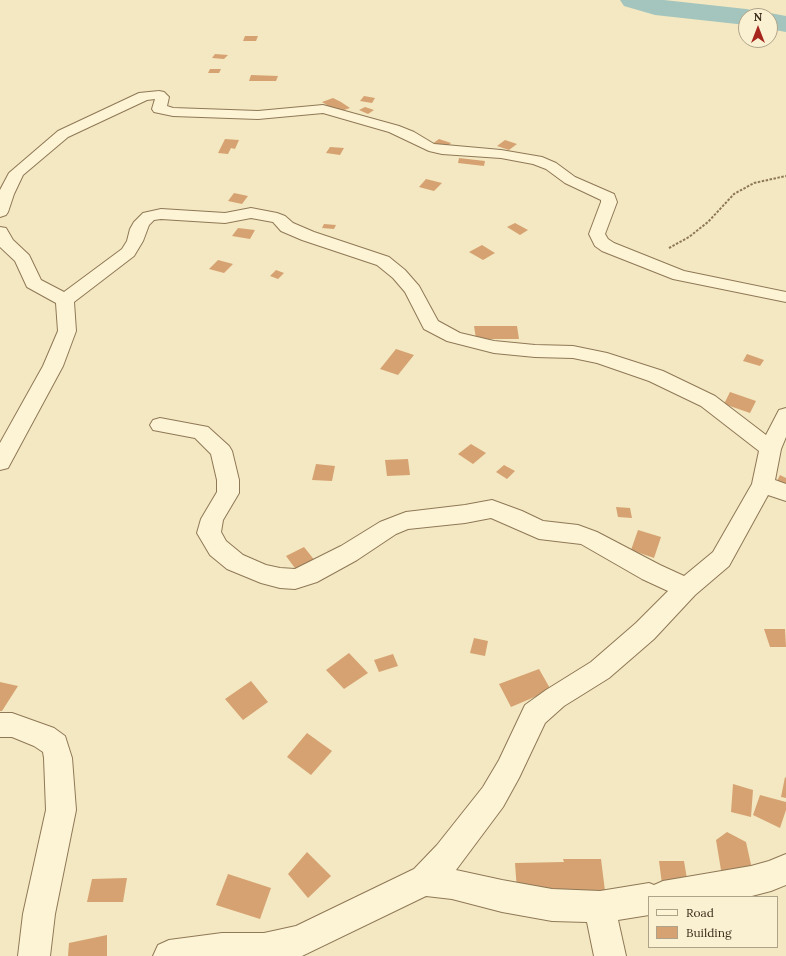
<!DOCTYPE html>
<style>
body{margin:0}
#map{position:relative;width:786px;height:956px;overflow:hidden;background:#f3e8c1;font-family:Lora,serif}
canvas{display:block}
.legend{position:absolute;left:648px;top:896px;width:130px;height:52px;box-sizing:border-box;background:#faf1d2;border:1px solid #aea389;margin:0;padding:5px 7px;list-style:none;font-size:12px;color:#3d2e1c}
.legend li{display:flex;align-items:center;gap:8px;height:20px}
.legend b{width:20px;border:1px solid #aea389}
.north{position:absolute;left:738px;top:8px;width:40px;height:40px;box-sizing:border-box;background:#faf1d2;border:1px solid #aea389;border-radius:50%;rotate:0deg;font-size:11px;font-weight:700;line-height:16px;text-align:center;color:#3d2e1c}
.north::after{content:'';display:block;margin:auto;width:14px;height:18px;background:#a6261e;clip-path:polygon(50% 0,100% 100%,50% 72%,0 100%)}
</style>
<div id="map">
<canvas width="786" height="956"></canvas>
<ul class="legend">
<li><b style="height:5px;background:#fdf4d5"></b>Road</li>
<li><b style="height:11px;background:#d6a272"></b>Building</li>
</ul>
<div class="north">N</div>
</div>
<script>
const context = document.querySelector('canvas').getContext('2d');
context.lineJoin = 'round';
const shape = rows => new Path2D(rows.map(r => 'M' + r).join(''));
function paint(path, color) { context.fillStyle = color; context.fill(path, 'evenodd'); }
function trace(path, color, width, dash) { context.strokeStyle = color; context.lineWidth = width; context.lineCap = dash ? 'butt' : 'round'; context.setLineDash(dash || []); context.stroke(path); }
const river = shape([
 [620,0,664,0,746,9,756,11,759,16,746,16,746,25,655,15,624,6,620,0],
 [770,13,786,16,786,32,770,29,770,16,760,16,770,13]
]);
const building = shape([
 [245,36,258,36,256,41,243,41],
 [215,54,228,55,224,59,212,58],
 [210,69,221,69,219,73,208,73],
 [251,75,278,76,276,81,249,81],
 [364,96,375,98,372,103,360,101],
 [333,98,341,102,350,108,338,112,322,102],
 [365,107,374,110,368,114,359,110],
 [225,139,239,140,235,149,231,148,228,154,218,153],
 [439,139,451,143,445,148,432,144],
 [505,140,517,144,509,150,497,146],
 [330,147,344,148,340,155,326,153],
 [459,158,485,161,484,166,458,163],
 [426,179,442,183,434,191,419,187],
 [234,193,248,196,242,204,228,201],
 [515,223,528,230,520,235,507,227],
 [324,224,336,225,334,229,322,228],
 [238,228,255,230,250,239,232,236],
 [482,245,495,253,483,260,469,252],
 [218,260,233,264,224,273,209,269],
 [276,270,284,273,278,279,270,276],
 [474,326,517,326,519,339,476,339],
 [396,349,414,355,398,375,380,369],
 [747,354,764,360,760,366,743,361],
 [730,392,756,401,750,413,724,404],
 [471,444,486,453,473,464,458,454],
 [408,459,410,475,387,476,385,460],
 [316,464,335,466,332,481,312,480],
 [504,465,515,471,507,479,496,472],
 [780,475,786,478,786,485,776,483],
 [616,507,630,508,632,518,618,517],
 [638,530,661,537,654,558,631,550],
 [304,547,316,562,297,571,286,556],
 [764,629,785,629,786,647,770,647],
 [474,638,488,641,485,656,470,653],
 [349,653,368,673,344,689,326,670],
 [393,654,398,666,379,672,374,660],
 [539,669,551,690,511,707,499,684],
 [251,681,268,702,243,720,225,699],
 [0,682,18,686,2,711,0,711],
 [307,733,332,751,311,775,287,757],
 [785,777,786,778,786,798,781,797],
 [733,784,753,790,751,817,731,812],
 [760,795,786,802,786,810,780,828,753,815],
 [727,832,746,842,754,878,722,876,716,840],
 [307,852,331,876,308,898,288,874],
 [563,859,601,859,605,891,517,891,515,863,564,862],
 [659,861,684,861,688,885,662,884],
 [228,874,271,888,260,919,216,905],
 [127,878,123,902,87,902,92,879],
 [107,935,107,956,68,956,69,943]
]);
const path = shape([
 [669,248,689,237,708,222,734,194,754,183,786,176]
]);
const minor = shape([
 [159,91,164,92,169,97,167,106,173,108,258,111,323,105,399,126,414,132,434,144,501,150,542,157,556,163,575,177,614,194,617,202,605,234,608,239,614,243,684,271,786,292,786,302,673,279,602,251,595,246,589,234,601,202,601,200,565,183,546,169,533,164,501,158,442,154,429,151,389,132,323,113,258,119,173,116,154,112,152,109,155,99,147,100,68,137,23,175,14,194,8,212,6,215,0,217,0,190,9,173,58,131,139,93,159,91],
 [251,208,277,213,285,216,293,223,314,232,389,257,405,270,419,286,438,321,460,333,494,341,535,345,573,346,607,353,663,371,715,396,766,435,779,410,786,408,786,437,781,449,775,480,786,484,786,501,768,495,729,566,695,595,654,639,609,678,564,706,545,723,519,778,503,807,456,870,502,880,552,889,600,891,649,883,654,885,663,881,751,866,769,861,786,854,786,885,771,891,748,897,649,897,649,915,618,920,626,956,594,956,587,922,552,921,502,912,452,899,426,896,302,956,153,956,158,945,169,940,222,933,264,933,296,926,414,869,437,845,483,787,499,760,525,705,546,690,591,662,636,623,668,591,642,579,581,544,539,539,491,518,465,523,408,529,396,534,357,560,317,582,295,589,280,588,261,583,227,569,210,555,197,533,201,519,217,492,217,480,211,454,195,438,153,430,150,425,153,420,160,418,208,427,229,446,232,451,239,480,239,493,223,520,221,532,226,541,243,555,266,565,280,568,295,569,341,546,380,522,398,515,406,512,465,505,492,500,522,511,543,521,578,525,597,532,660,565,684,576,713,552,752,484,759,451,701,406,649,381,597,363,573,358,535,357,494,353,447,341,424,329,405,292,393,278,377,265,302,240,281,231,273,222,251,218,225,223,161,219,154,220,149,225,143,241,134,256,74,302,76,331,63,366,8,468,0,470,0,443,43,366,58,331,56,303,27,287,15,261,0,247,0,227,6,228,13,240,29,255,41,280,64,292,122,249,127,241,130,229,134,222,143,213,161,209,225,213,251,208],
 [0,713,12,713,54,728,65,736,72,758,76,810,55,914,50,956,18,956,23,914,46,810,44,758,43,752,34,746,12,737,0,737,0,713]
]);
paint(river, '#a4c5be');
paint(building, '#d6a272');
trace(minor, '#8f7856', 2);
trace(path, '#8f7856', 2, [2.5, 1.5]);
paint(minor, '#fdf4d5');
</script>
